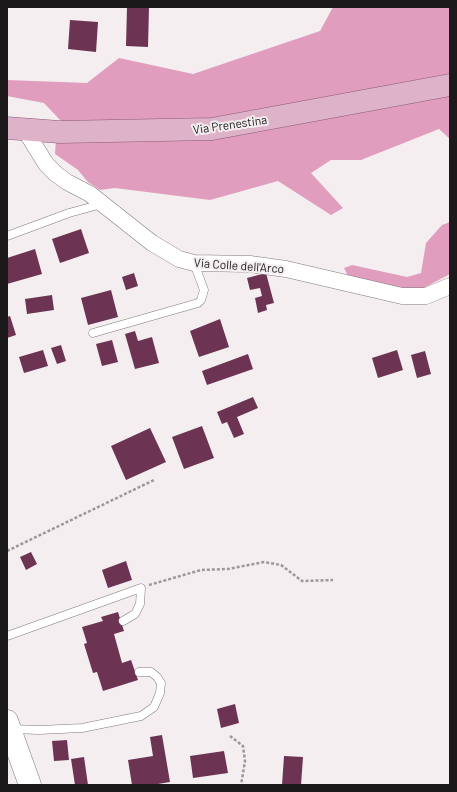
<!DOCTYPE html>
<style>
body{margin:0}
#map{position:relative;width:457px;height:792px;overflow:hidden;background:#f4eef0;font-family:Barlow,sans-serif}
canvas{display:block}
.frame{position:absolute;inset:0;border:8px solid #1b191a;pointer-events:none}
</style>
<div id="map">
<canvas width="457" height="792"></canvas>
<div class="frame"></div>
</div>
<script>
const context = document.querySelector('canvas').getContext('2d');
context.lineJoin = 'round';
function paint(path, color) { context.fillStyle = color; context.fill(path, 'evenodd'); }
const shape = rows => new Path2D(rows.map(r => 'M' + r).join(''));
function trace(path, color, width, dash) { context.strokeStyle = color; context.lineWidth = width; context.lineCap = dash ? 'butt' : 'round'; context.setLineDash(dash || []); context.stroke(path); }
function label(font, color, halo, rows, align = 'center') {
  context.font = font + ' Barlow,sans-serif'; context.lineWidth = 4; context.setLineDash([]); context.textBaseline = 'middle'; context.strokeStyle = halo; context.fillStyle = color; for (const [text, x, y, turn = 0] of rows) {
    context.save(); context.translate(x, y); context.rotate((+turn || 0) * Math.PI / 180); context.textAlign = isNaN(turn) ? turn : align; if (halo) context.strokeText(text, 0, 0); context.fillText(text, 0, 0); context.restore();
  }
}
const forest = shape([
 [333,7,450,7,450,81,219,123,61,121,44,103,7,96,7,80,87,83,119,58,193,74,320,31],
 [450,92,450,139,439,129,361,160,331,160,311,173,343,208,331,215,278,181,210,200,115,188,100,190,88,182,78,170,55,154,56,139],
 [450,222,450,274,418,291,396,288,348,276,344,268,352,265,407,277,421,273,426,243,442,225]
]);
const building = shape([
 [127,7,149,7,148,47,126,46],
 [70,20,98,22,96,52,68,49],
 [81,229,89,253,60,263,52,239],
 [35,249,42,274,7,284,7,258],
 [134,273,138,286,126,290,122,277],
 [266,273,274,303,266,305,267,310,258,313,255,298,262,296,260,288,250,290,247,278],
 [111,290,118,317,88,325,81,298],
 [52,295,54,310,27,314,25,299],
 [10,316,16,335,7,338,7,317],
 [220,319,229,347,199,357,190,331],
 [135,331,138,341,152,337,159,363,135,369,125,334],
 [112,340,118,362,102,366,96,344],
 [61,345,66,361,57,364,51,348],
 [43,350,48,366,24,373,19,357],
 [397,350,403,370,378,378,372,358],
 [425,351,431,374,417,378,411,355],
 [248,354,253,369,207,385,202,371],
 [253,397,258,408,237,417,244,434,234,438,227,422,222,424,217,412],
 [202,426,214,458,184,469,172,437],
 [150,428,166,462,126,480,111,446],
 [31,552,37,564,26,570,20,557],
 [126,561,132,580,108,588,102,570],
 [118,612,124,631,114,634,122,663,131,660,138,680,103,691,97,672,93,673,84,644,87,643,82,627,103,621,101,617],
 [235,704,239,723,221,728,217,709],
 [162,735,170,782,152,785,132,785,128,760,153,756,150,737],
 [67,740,69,760,54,761,52,741],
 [224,751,228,773,193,778,190,756],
 [284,756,303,757,301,785,282,785],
 [84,757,88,785,75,785,71,759]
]);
const path = shape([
 [7,551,154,480],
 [149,585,201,570,228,569,264,562,281,565,302,581,333,580],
 [230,736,243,746,245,761,241,785]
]);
const lane = shape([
 [7,236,69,213,102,204],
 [93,333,198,303,201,300,204,290,194,263],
 [7,636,141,588,140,604,135,614,123,621],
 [12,729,39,730,82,728,141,716,154,707,160,693,161,683,157,677,151,672,139,672]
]);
const street = shape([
 [25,130,46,164,56,174,67,182,90,194,152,243,179,259,194,263,250,264,286,269,402,296,426,296,450,286]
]);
const secondary = shape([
 [7,721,30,785]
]);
const primary = shape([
 [7,128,60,132,212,129,450,85]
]);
const streetNames = [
 ["Via Prenestina",230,125,-8],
 ["Via Colle dell'Arco",239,266,4]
];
paint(forest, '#e09dbe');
paint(building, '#6c3352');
trace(lane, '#807a7d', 9);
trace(street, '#807a7d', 17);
trace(secondary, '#807a7d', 23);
trace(primary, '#8b5b73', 23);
trace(path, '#9c989a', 2.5, [3, 2]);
trace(lane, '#fff', 8);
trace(street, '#fff', 16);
trace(secondary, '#fff', 22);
trace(primary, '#deb2c8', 22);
label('12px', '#1b191a', '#f4eef0', streetNames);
</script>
